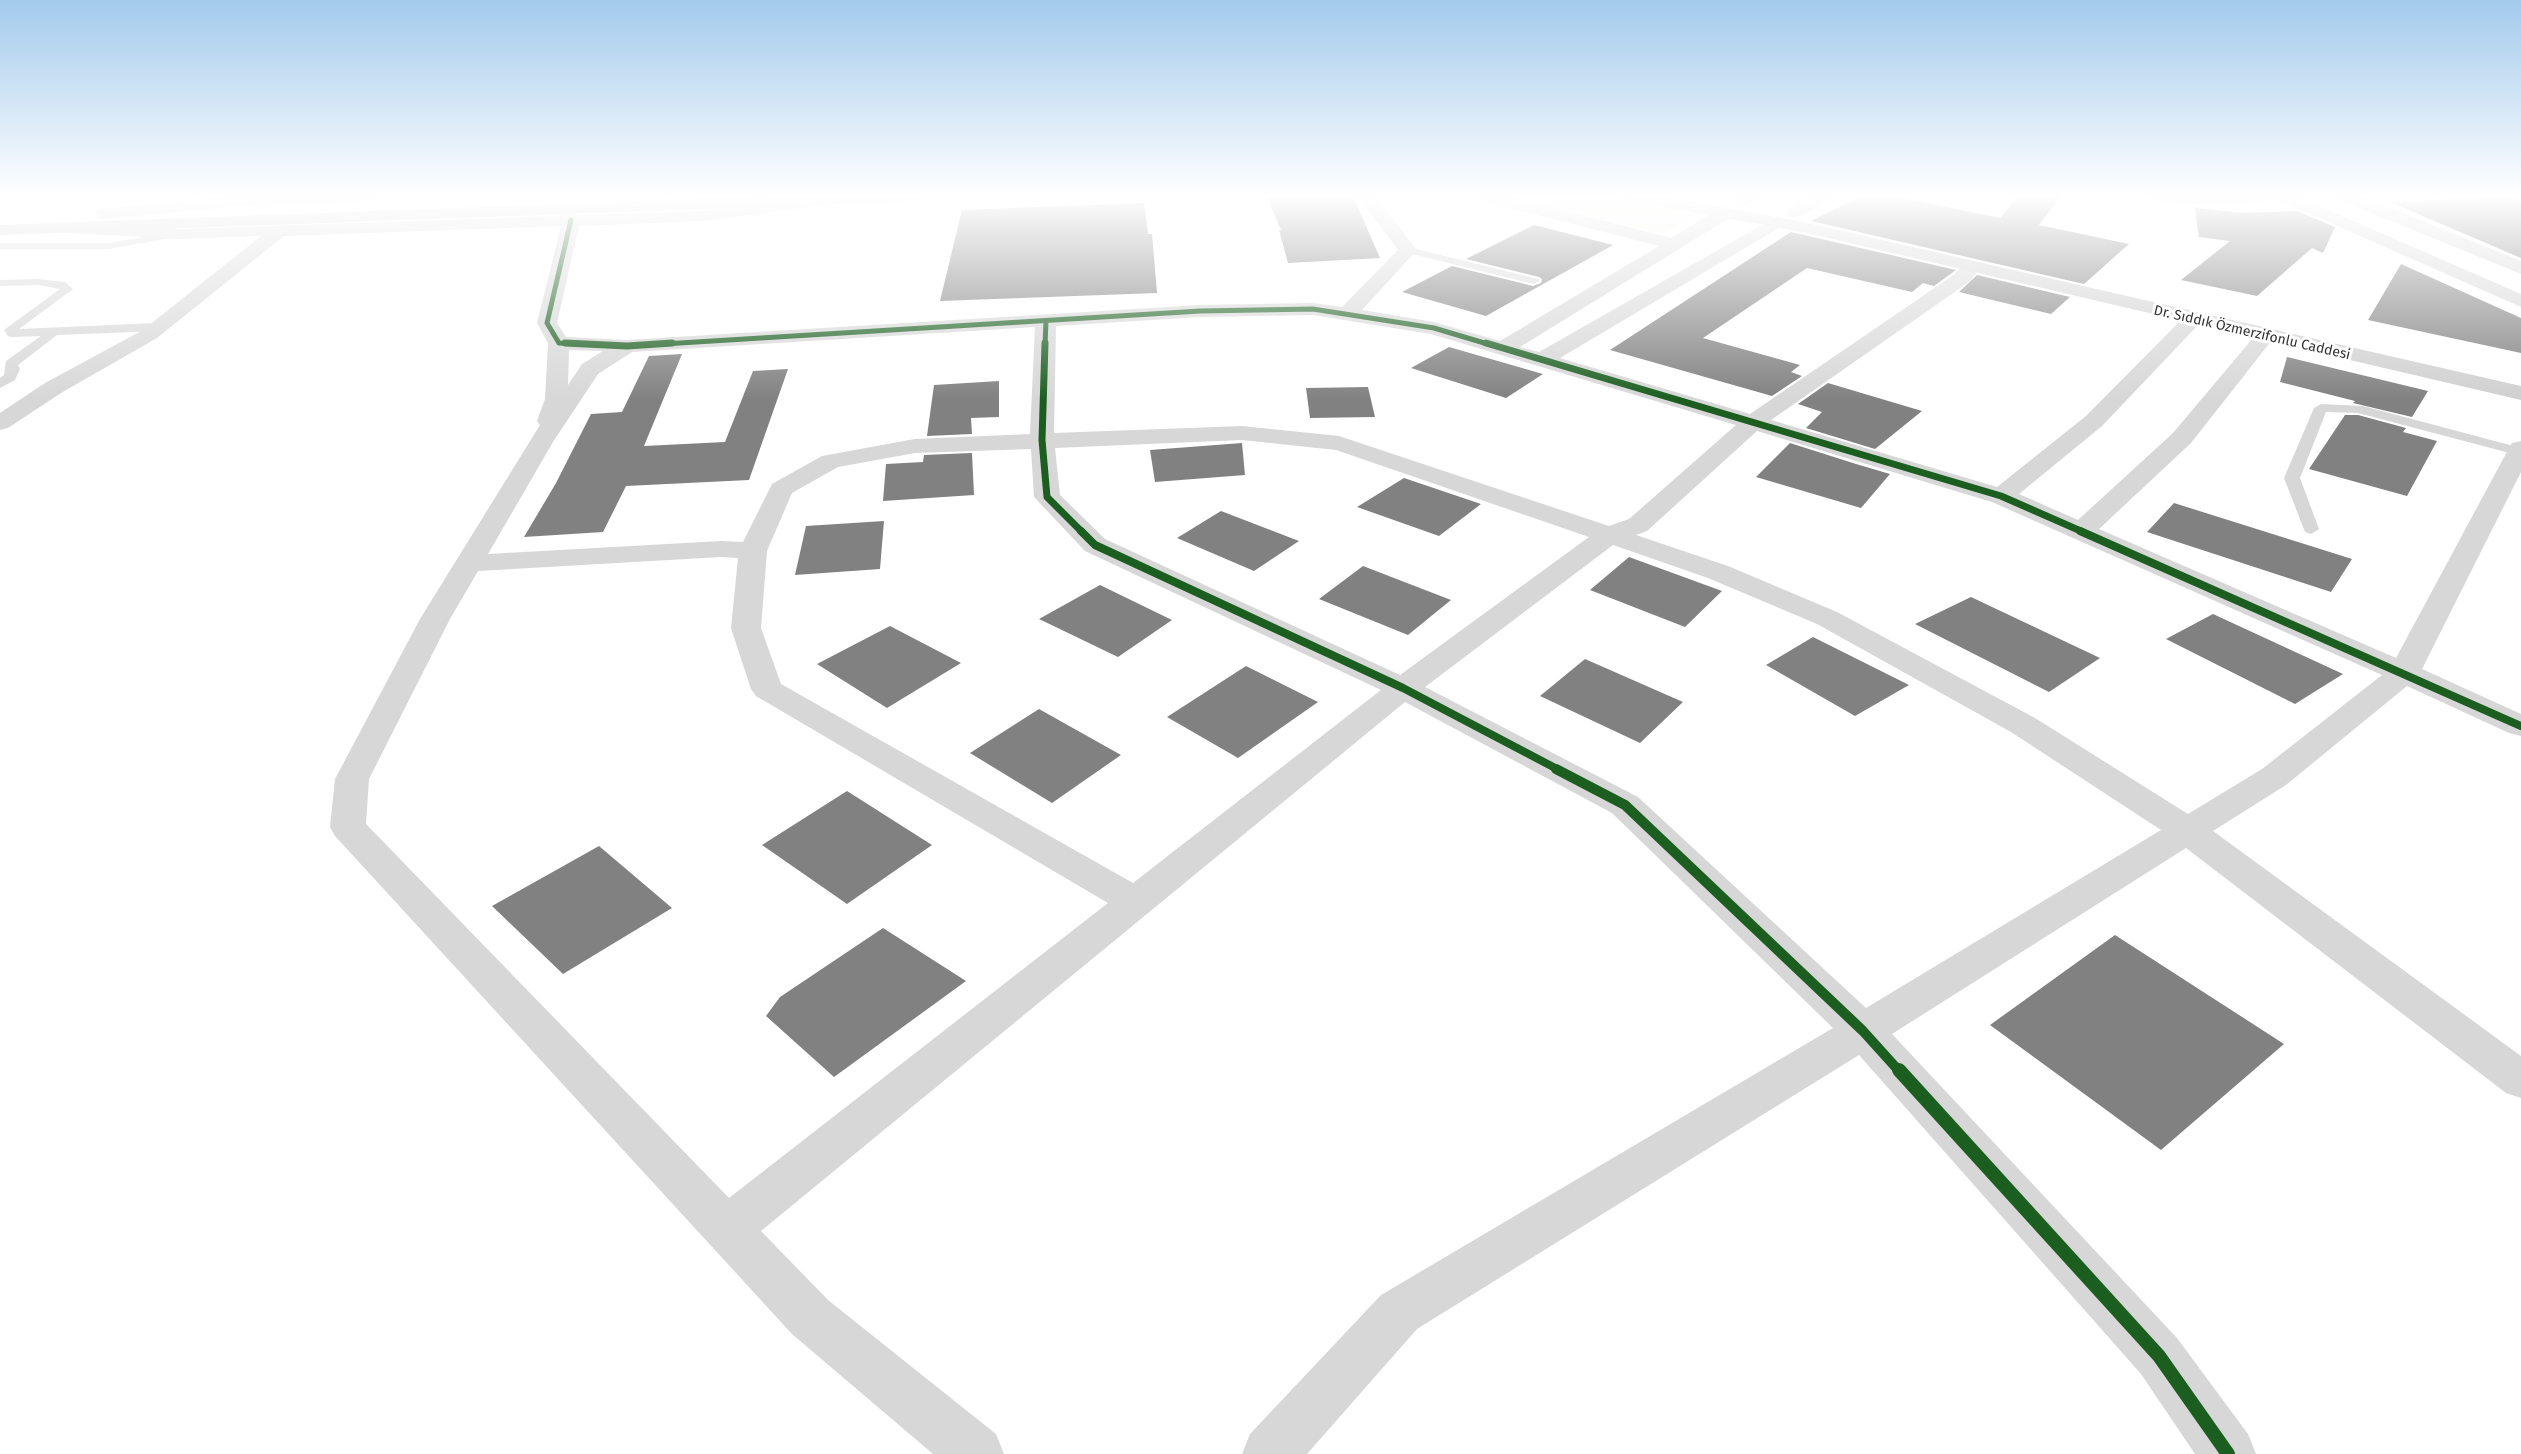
<!DOCTYPE html>
<meta charset="utf-8">
<style>
body{margin:0}
canvas{display:block;background:#fff}
</style>
<canvas width="2521" height="1454"></canvas>
<script>
const context = document.querySelector('canvas').getContext('2d');
context.lineJoin = 'round';
function paint(path, color) { context.fillStyle = color; context.fill(path, 'evenodd'); }
const shape = rows => new Path2D(rows.map(r => 'M' + r).join(''));
function trace(path, color, width, dash) { context.strokeStyle = color; context.lineWidth = width; context.lineCap = dash ? 'butt' : 'round'; context.setLineDash(dash || []); context.stroke(path); }
function label(font, color, halo, rows, align = 'center') {
  context.font = font + ' "Fira Sans",sans-serif'; context.lineWidth = 6; context.setLineDash([]); context.textBaseline = 'middle'; context.strokeStyle = halo; context.fillStyle = color; for (const [text, x, y, turn = 0] of rows) {
    context.save(); context.translate(x, y); context.rotate((+turn || 0) * Math.PI / 180); context.textAlign = isNaN(turn) ? turn : align; if (halo) context.strokeText(text, 0, 0); context.fillText(text, 0, 0); context.restore();
  }
}
const green = shape([
 [1505,196,1599,196,1697,214,1663,234]
]);
const building = shape([
 [1353,196,1380,258,1288,263,1279,230,1281,230,1267,197],
 [1861,196,1894,196,2000,218,2019,196,2061,196,2039,225,2129,244,2084,284,1811,221],
 [2509,197,2521,201,2521,258,2390,202],
 [1144,203,1148,234,1152,234,1157,293,940,301,962,210],
 [2195,208,2242,213,2297,211,2335,227,2323,253,2312,248,2257,296,2181,280,2230,241,2199,237],
 [1534,225,1613,245,1486,316,1402,292,1452,266,1533,286,1541,283,1542,279,1539,277,1466,259],
 [1791,232,1956,270,1934,286,1923,283,1912,292,1807,268,1703,338,1800,365,1791,372,1802,376,1772,396,1610,350],
 [2401,264,2521,318,2521,353,2368,320],
 [1977,275,2070,297,2051,314,1959,292],
 [1449,347,1543,374,1506,398,1411,368],
 [682,354,644,446,725,442,753,371,788,369,749,480,626,486,603,532,524,537,556,483,591,414,622,412,649,356],
 [2287,357,2428,391,2412,417,2353,403,2355,401,2280,382],
 [999,381,999,417,971,418,972,434,927,436,934,385],
 [1828,383,1922,411,1875,449,1806,428,1822,412,1798,404],
 [1368,387,1375,417,1310,418,1306,388],
 [2345,415,2358,415,2406,428,2403,432,2437,441,2407,496,2309,469],
 [1242,443,1245,475,1155,482,1150,450],
 [1790,443,1856,464,1890,474,1861,508,1756,477],
 [972,453,974,495,883,501,886,464,923,462,924,455],
 [1404,478,1481,504,1439,536,1357,507],
 [2174,503,2352,559,2331,592,2147,532],
 [1221,511,1299,541,1254,571,1177,538],
 [884,521,880,569,795,575,806,526],
 [1629,557,1722,591,1685,627,1590,590],
 [1363,566,1451,600,1408,635,1319,599],
 [1100,585,1172,620,1118,657,1039,619],
 [1971,597,2100,658,2049,692,1915,624],
 [2213,614,2343,674,2295,704,2166,639],
 [890,626,961,663,887,708,817,664],
 [1813,637,1909,685,1855,716,1766,665],
 [1585,659,1683,702,1640,743,1540,696],
 [1246,666,1318,702,1238,758,1167,717],
 [1039,709,1121,755,1052,803,970,753],
 [847,791,932,845,847,904,762,845],
 [599,846,672,908,563,974,492,906],
 [883,928,966,981,834,1077,766,1016,780,997],
 [2115,935,2284,1044,2161,1150,1990,1025]
]);
const lane = shape([
 [177,231,181,232,181,236,110,249,0,249,0,243,110,243,177,231],
 [1408,247,1538,279,1540,281,1534,284,1404,252,1403,250,1408,247],
 [38,279,65,282,73,289,19,329,158,323,164,327,158,331,57,335,18,365,20,369,15,380,0,388,0,378,4,375,6,361,41,336,12,337,8,336,4,330,60,289,38,285,0,286,0,280,38,279],
 [2321,404,2363,406,2521,448,2521,456,2358,413,2326,412,2300,478,2319,529,2311,534,2305,532,2284,478,2314,408,2321,404]
]);
const street = shape([
 [236,196,382,196,374,201,240,206,104,219,98,218,95,214,98,210,104,209,236,196],
 [814,196,829,196,832,200,830,204,824,205,703,221,579,226,557,323,566,337,627,340,1200,305,1313,303,1342,307,1398,250,1358,196,1375,196,1417,250,1362,310,1434,322,1500,341,1659,246,1479,200,1477,196,1506,196,1671,238,1719,209,1731,209,1734,213,1731,217,1520,347,1539,352,1776,217,1782,218,1785,222,1782,226,1560,358,1750,414,1955,274,1965,263,1979,263,1981,267,1969,282,1771,420,1997,487,2086,416,2186,315,2193,313,2200,315,2203,319,2200,323,2102,426,2019,494,2078,520,2173,433,2258,332,2265,330,2272,332,2276,336,2272,340,2191,443,2099,529,2396,658,2509,448,2512,443,2521,441,2521,472,2422,669,2521,714,2521,736,2509,733,2407,686,2286,785,2213,831,2521,1056,2521,1098,2506,1093,2186,848,1892,1034,2177,1338,2248,1434,2256,1454,2195,1454,2141,1374,1859,1055,1417,1329,1307,1454,1242,1454,1250,1434,1381,1295,1833,1028,1612,813,1405,702,761,1231,828,1300,996,1434,1004,1454,933,1454,792,1334,335,836,330,827,335,779,420,619,540,425,537,421,545,399,548,343,537,323,561,226,284,236,157,338,61,393,8,428,0,430,0,413,45,383,143,330,261,236,177,239,70,233,64,232,61,228,64,224,70,223,177,229,703,211,814,196],
 [1313,315,1431,334,1736,425,1629,519,1609,526,1339,436,1242,426,1054,433,1056,326,1200,317,1313,315],
 [1035,327,1030,434,915,439,822,456,772,484,743,542,721,541,488,554,553,442,598,374,632,352,1035,327],
 [569,350,603,351,582,364,568,385,569,350],
 [1757,431,1992,502,2382,675,2262,769,2188,814,2035,718,1837,612,1728,566,1636,535,1647,531,1757,431],
 [1242,440,1336,450,1589,537,1400,675,1105,539,1060,495,1055,448,1242,440],
 [1031,449,1034,497,1085,551,1381,690,1133,883,781,684,761,628,767,551,792,493,838,467,915,453,1031,449],
 [1613,545,1708,578,1817,624,2011,732,2161,830,1866,1008,1638,797,1425,687,1613,545],
 [721,557,738,558,731,628,751,689,756,696,1108,903,729,1198,366,824,369,779,450,619,478,571,721,557],
 [1740,196,1762,196,1760,200,1744,206,1738,205,1736,201,1740,196],
 [1813,196,1835,196,1801,216,1795,217,1789,216,1786,212,1789,208,1813,196],
 [2147,196,2304,196,2303,199,2521,294,2521,307,2281,201,2199,204,2155,201,2147,196],
 [2338,196,2361,196,2521,261,2521,274,2340,200,2338,196]
]);
const secondary = shape([
 [773,196,926,196,918,201,0,235,0,225,773,196],
 [1623,196,1661,196,1803,222,2521,386,2521,400,1803,232,1631,201,1623,196]
]);
const cyclewayFar4 = shape([
 [571,220,547,323,559,343,599,345],
 [647,345,1200,311,1313,309,1434,328,1491,345],
 [1045,345,1046,321]
]);
const cyclewayFar3 = shape([
 [565,343,627,346,672,343],
 [1045,343,1042,440,1047,497,1082,532],
 [1486,343,2001,496,2083,532]
]);
const cyclewayFar2 = shape([
 [1081,531,1095,545,1403,688,1559,770],
 [2080,531,2521,726]
]);
const cyclewayFar1 = shape([
 [1556,769,1625,805,1863,1031,1900,1072]
]);
const cycleway = shape([
 [1899,1070,2159,1356,2228,1454]
]);
const farStreetnames = [
 ["Dr. Sıddık Özmerzifonlu Caddesi",2252,333,13]
];
paint(green, '#f1f5ed');
paint(building, '#818181');
paint(lane, '#d7d7d7');
paint(street, '#d7d7d7');
paint(secondary, '#d0d0d0');
trace(cyclewayFar4, '#1b5e20', 5);
trace(cyclewayFar3, '#1b5e20', 7);
trace(cyclewayFar2, '#1b5e20', 8);
trace(cyclewayFar1, '#1b5e20', 10);
trace(cycleway, '#1b5e20', 14);
const sky = context.createLinearGradient(0, 0, 0, 400);
sky.addColorStop(0, '#a3caec');
sky.addColorStop(0.49, '#fff');
sky.addColorStop(1, '#ffffff00');
context.fillStyle = sky;
context.fillRect(0, 0, 2521, 400);
label('14px', '#333', '#fff', farStreetnames);
</script>
